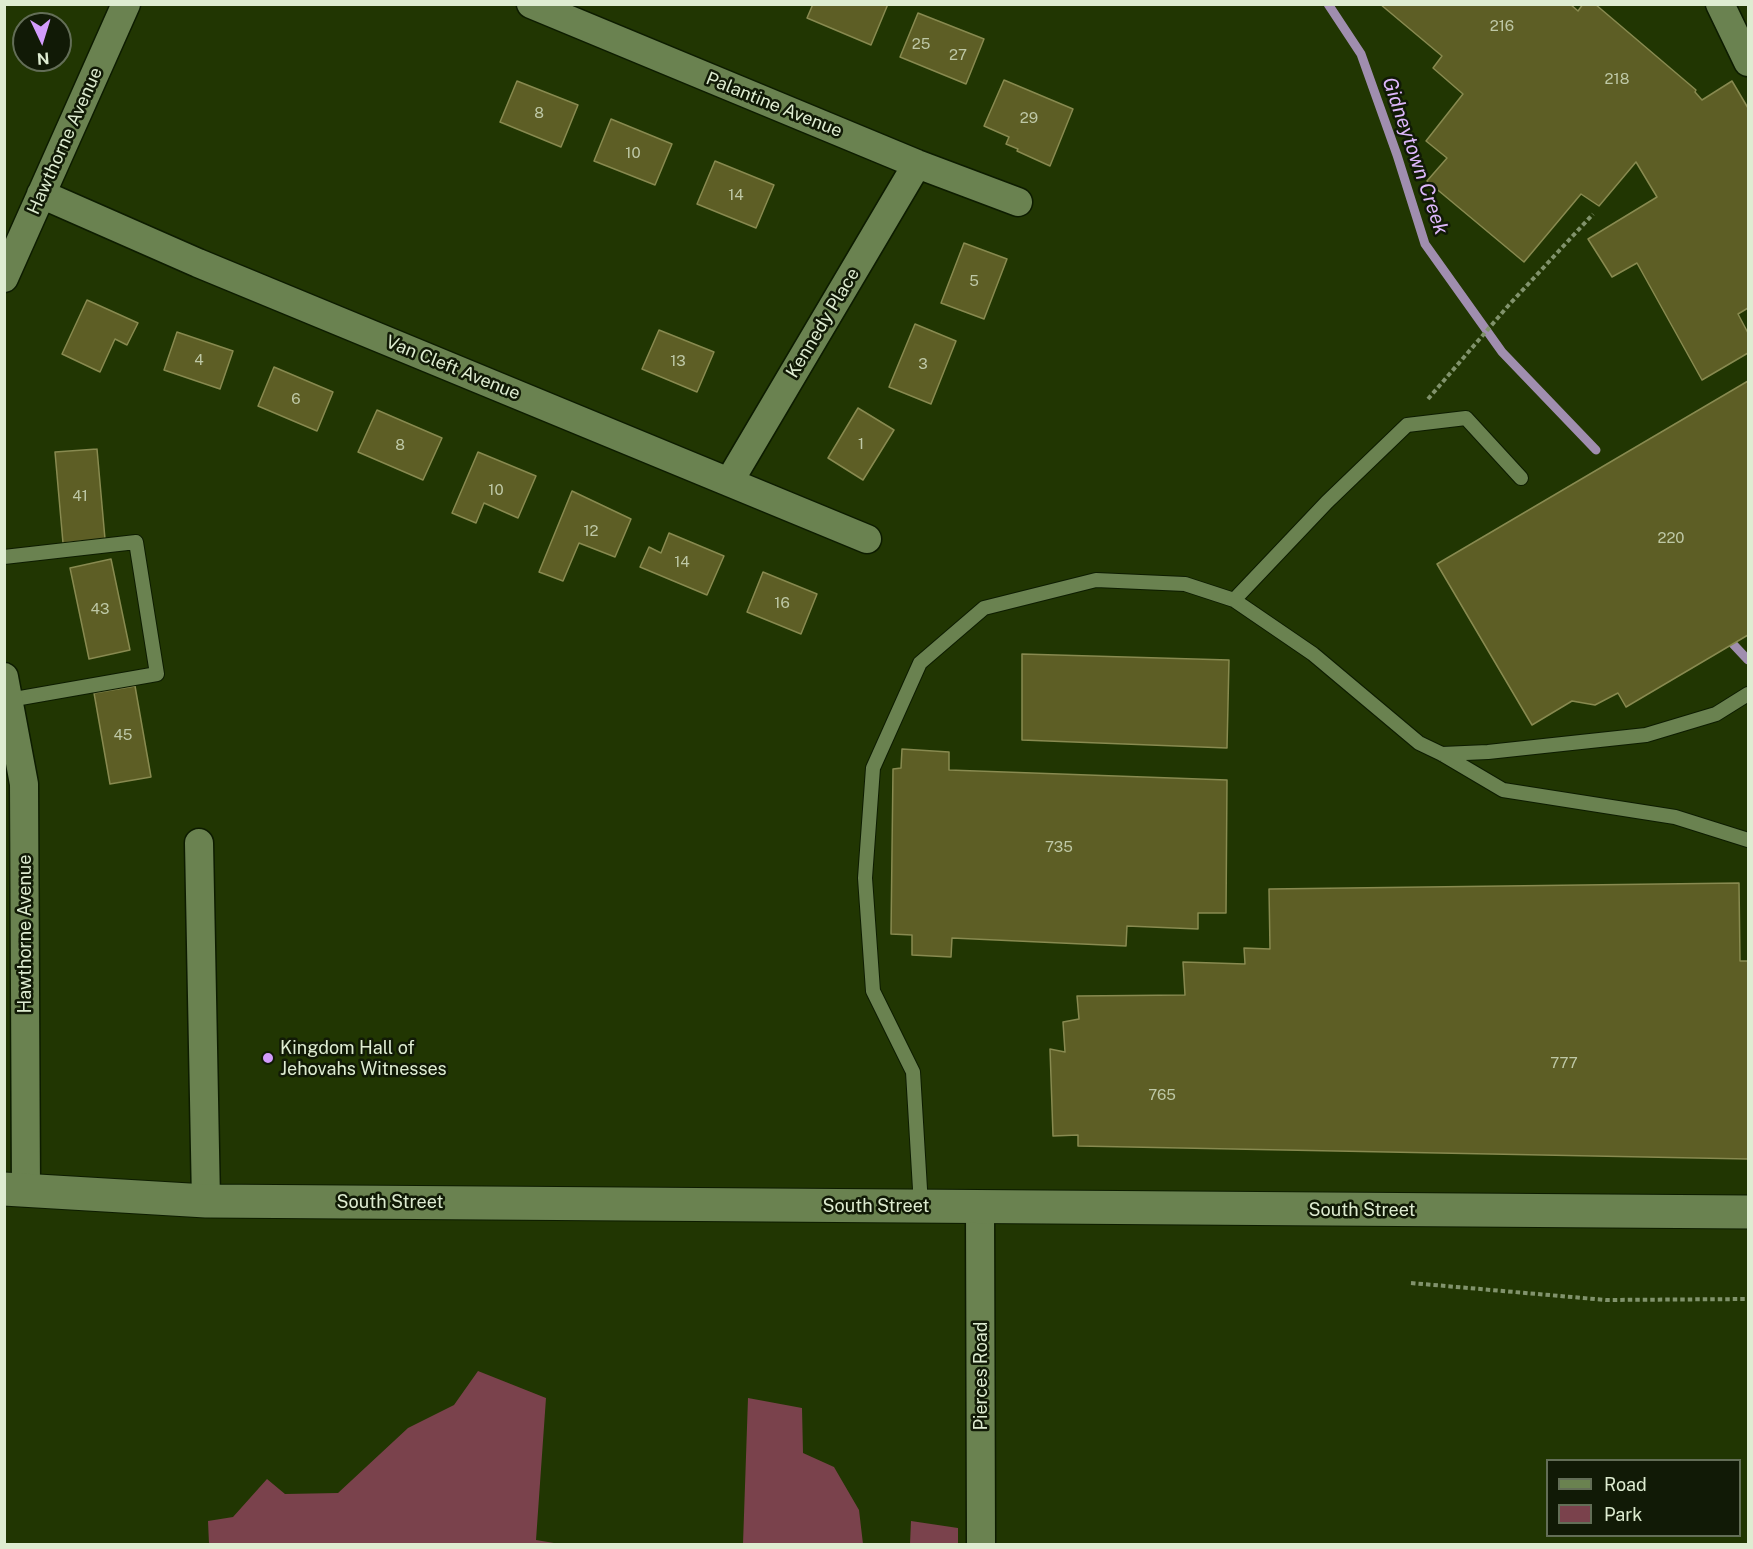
<!DOCTYPE html>
<style>
body{margin:0}
#map{position:relative;width:1753px;height:1549px;overflow:hidden;background:#213602;font-family:"Public Sans",sans-serif}
canvas{display:block}
.frame{position:absolute;inset:0;border:6px solid #deecd1;pointer-events:none}
.legend{position:absolute;left:1546px;top:1459px;width:195px;height:78px;box-sizing:border-box;background:#111a06;border:2px solid #636e57;margin:0;padding:8px 10px;list-style:none;font-size:18px;color:#deecd1}
.legend li{display:flex;align-items:center;gap:12px;height:30px}
.legend b{width:30px;border:2px solid #636e57}
.north{position:absolute;left:12px;top:12px;width:60px;height:60px;box-sizing:border-box;background:#111a06;border:2px solid #636e57;border-radius:50%;rotate:176deg;font-size:16px;font-weight:700;line-height:24px;text-align:center;color:#deecd1}
.north::after{content:'';display:block;margin:auto;width:21px;height:27px;background:#d39cfc;clip-path:polygon(50% 0,100% 100%,50% 72%,0 100%)}
</style>
<div id="map">
<canvas width="1753" height="1549"></canvas>
<div class="frame"></div>
<ul class="legend">
<li><b style="height:8px;background:#6a8250"></b>Road</li>
<li><b style="height:16px;background:#7a424c"></b>Park</li>
</ul>
<div class="north">N</div>
</div>
<script>
const context = document.querySelector('canvas').getContext('2d');
context.lineJoin = 'round';
function paint(path, color) { context.fillStyle = color; context.fill(path, 'evenodd'); }
const shape = rows => new Path2D(rows.map(r => 'M' + r).join(''));
function trace(path, color, width, dash) { context.strokeStyle = color; context.lineWidth = width; context.lineCap = dash ? 'butt' : 'round'; context.setLineDash(dash || []); context.stroke(path); }
function label(font, color, halo, rows, align = 'center') {
  context.font = font + ' "Public Sans",sans-serif'; context.lineWidth = 5; context.setLineDash([]); context.textBaseline = 'middle'; context.strokeStyle = halo; context.fillStyle = color; for (const [text, x, y, turn = 0] of rows) {
    context.save(); context.translate(x, y); context.rotate((+turn || 0) * Math.PI / 180); context.textAlign = isNaN(turn) ? turn : align; if (halo) context.strokeText(text, 0, 0); context.fillText(text, 0, 0); context.restore();
  }
}
const green = shape([
 [478,1371,546,1398,536,1540,560,1544,209,1544,208,1521,233,1517,267,1479,285,1494,338,1493,408,1428,454,1405],
 [748,1398,802,1408,803,1453,834,1467,859,1510,863,1544,743,1544],
 [911,1521,958,1528,958,1544,910,1544]
]);
const stream = shape([
 [1328,4,1361,54,1397,155,1425,244,1502,352,1596,450],
 [1733,644,1748,660]
]);
const building = shape([
 [813,4,888,4,871,45,807,18,813,4],
 [1380,4,1570,4,1578,11,1583,4,1595,4,1696,90,1695,92,1702,100,1732,81,1748,108,1748,308,1738,314,1748,333,1748,353,1702,380,1637,263,1612,277,1588,239,1657,197,1636,162,1599,206,1581,194,1524,262,1427,181,1447,158,1426,141,1463,94,1433,68,1442,56,1380,4],
 [918,13,984,39,966,84,900,57,918,13],
 [1004,80,1073,109,1050,166,1017,151,1018,149,1006,144,1009,137,984,126,1004,80],
 [517,81,578,105,561,147,500,122,517,81],
 [611,119,672,144,655,185,594,161,611,119],
 [715,161,774,185,756,228,697,204,715,161],
 [964,243,1007,259,984,319,941,303,964,243],
 [87,300,138,323,127,345,115,339,100,372,62,354,87,300],
 [915,324,956,341,931,404,889,387,915,324],
 [659,330,714,352,697,392,642,369,659,330],
 [177,332,233,351,220,389,164,370,177,332],
 [274,367,333,392,317,431,258,406,274,367],
 [1748,381,1748,635,1626,707,1618,693,1595,705,1572,701,1532,725,1437,564,1748,381],
 [858,408,894,430,863,480,828,458,858,408],
 [377,410,442,438,423,480,358,452,377,410],
 [97,449,105,539,63,543,55,452,97,449],
 [478,452,536,476,518,518,484,503,476,523,452,513,478,452],
 [572,491,631,519,615,557,579,543,563,581,539,572,572,491],
 [669,533,724,556,707,595,640,567,649,547,661,553,669,533],
 [111,559,130,650,89,659,70,568,111,559],
 [763,572,817,594,801,634,747,612,763,572],
 [1022,654,1229,660,1227,748,1022,740,1022,654],
 [135,686,151,777,110,784,94,693,135,686],
 [902,749,949,752,949,770,1227,780,1226,913,1198,913,1198,929,1127,926,1126,946,952,938,951,957,912,955,912,935,891,934,893,769,901,768,902,749],
 [1739,883,1740,961,1748,961,1748,1159,1078,1146,1078,1135,1053,1136,1050,1049,1065,1052,1063,1022,1079,1019,1077,996,1185,995,1183,962,1245,964,1244,948,1270,949,1269,889,1739,883]
]);
const path = shape([
 [1428,399,1508,306,1593,214],
 [1411,1283,1606,1300,1748,1299]
]);
const service = shape([
 [4,557,136,542,157,674,9,700],
 [1234,600,1327,502,1407,425,1466,418,1521,478],
 [1442,754,1488,752,1646,735,1716,714,1748,694],
 [921,1206,913,1072,873,991,865,878,873,768,920,663,984,608,1096,580,1185,584,1234,600,1313,654,1419,743,1442,754,1503,790,1675,817,1748,840]
]);
const minor = shape([
 [531,4,917,164,1018,202],
 [1720,4,1748,62],
 [41,194,198,263,867,539],
 [4,278,126,4],
 [729,482,917,164],
 [4,677,24,784,26,1192],
 [199,843,206,1201],
 [980,1207,981,1544]
]);
const tertiary = shape([
 [4,1189,206,1201,1748,1212]
]);
const markers = [
 [268,1058,6,"#d39cfc"]
];
const numberNames = [
 ["216",1502,26],
 ["25",921,44],
 ["27",958,55],
 ["218",1617,79],
 ["8",539,113],
 ["29",1029,118],
 ["10",633,153],
 ["14",736,195],
 ["5",974,281],
 ["4",199,360],
 ["13",678,361],
 ["3",923,364],
 ["6",296,399],
 ["1",861,444],
 ["8",400,445],
 ["10",496,490],
 ["41",80,496],
 ["12",591,531],
 ["220",1671,538],
 ["14",682,562],
 ["16",782,603],
 ["43",100,609],
 ["45",123,735],
 ["735",1059,847],
 ["777",1564,1063],
 ["765",1162,1095]
];
const streetNames = [
 ["Palantine Avenue",774,105,22],
 ["Hawthorne Avenue",65,141,-66],
 ["Kennedy Place",823,323,-59],
 ["Van Cleft Avenue",453,368,22],
 ["Hawthorne Avenue",25,934,-90],
 ["South Street",390,1202],
 ["South Street",876,1206],
 ["South Street",1362,1210],
 ["Pierces Road",981,1376,-90]
];
const poiNames = [
 ["Kingdom Hall of",280,1048],
 ["Jehovahs Witnesses",280,1069]
];
const waterNames = [
 ["Gidneytown Creek",1415,156,71]
];
paint(green, '#7a424c');
trace(stream, '#a08eaf', 9);
paint(building, '#5d5e25');
trace(building, '#888a50', 1.5);
trace(service, '#0d1c00', 16);
trace(minor, '#0d1c00', 31);
trace(tertiary, '#0d1c00', 35);
trace(path, '#81936c', 4, [4.5, 3]);
trace(service, '#6a8250', 14);
trace(minor, '#6a8250', 28);
trace(tertiary, '#6a8250', 33);
for (const [x, y, r, color] of markers) { const dot = new Path2D(); dot.arc(x, y, r, 0, 2 * Math.PI); context.fillStyle = color; context.fill(dot); trace(dot, '#111a06', 2); }
label('15px', '#bec8a6', null, numberNames);
label('18px', '#deecd1', '#111a06', streetNames);
label('18px', '#deecd1', '#111a06', poiNames, 'left');
label('italic 20px', '#deb8fc', '#111a06', waterNames);
</script>
